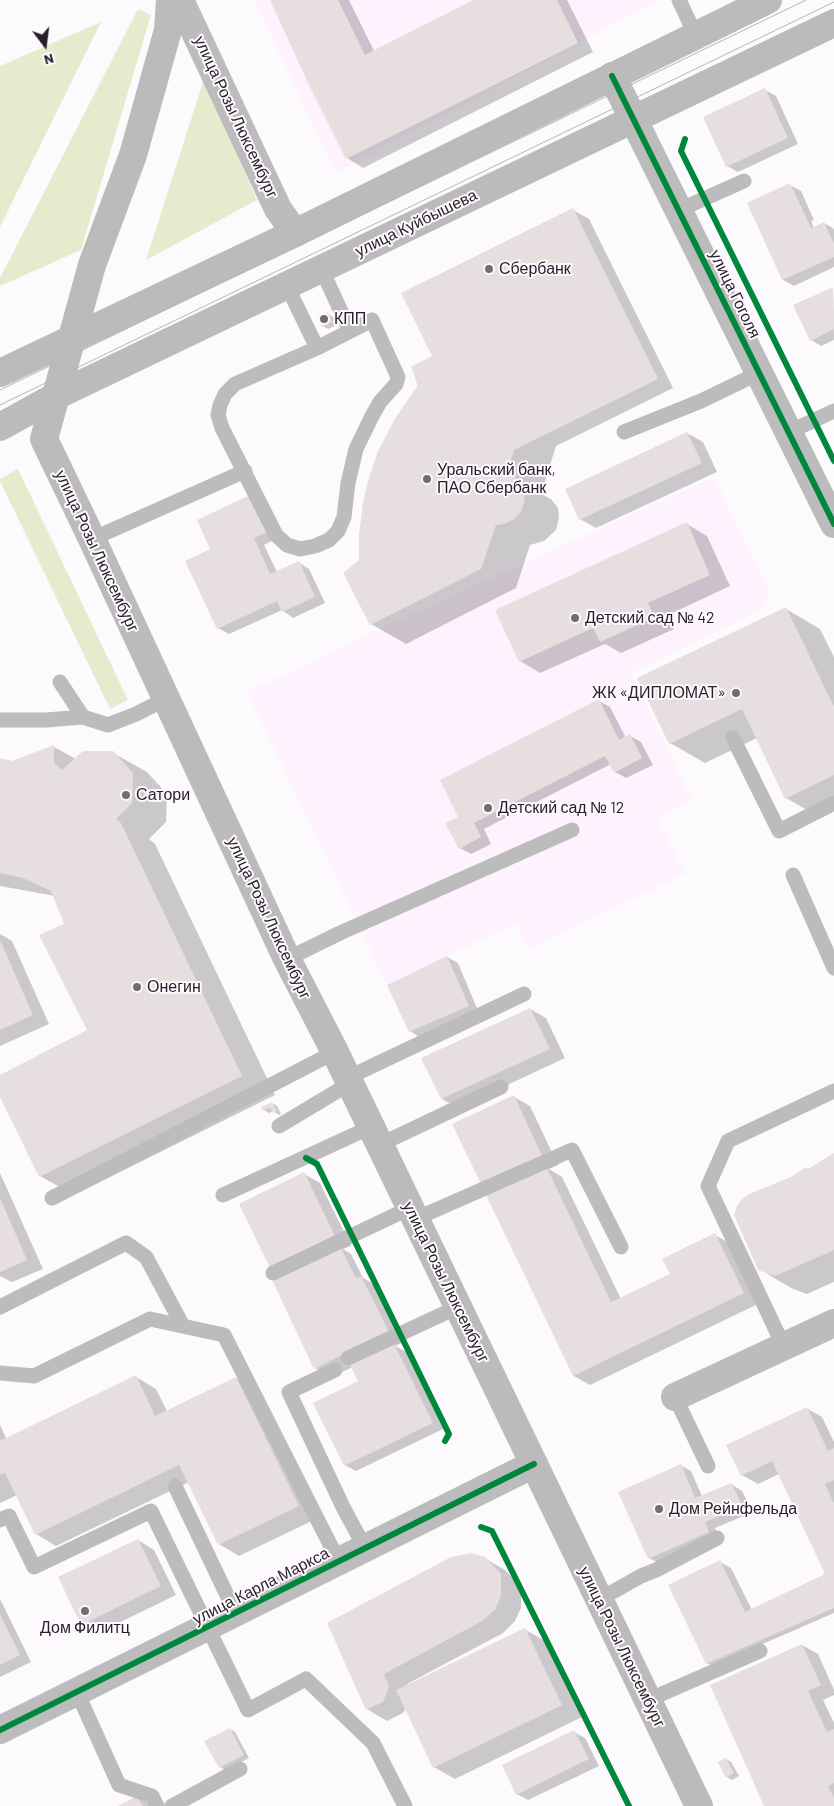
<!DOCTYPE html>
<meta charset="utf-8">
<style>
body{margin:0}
#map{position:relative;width:834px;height:1806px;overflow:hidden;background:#fdfafd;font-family:Barlow,sans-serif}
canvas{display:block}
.north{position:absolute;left:20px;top:20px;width:50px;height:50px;-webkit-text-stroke:4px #fef9fe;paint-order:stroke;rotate:165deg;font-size:14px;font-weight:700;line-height:20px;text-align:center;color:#271e27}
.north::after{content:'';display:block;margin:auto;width:18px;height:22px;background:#271e27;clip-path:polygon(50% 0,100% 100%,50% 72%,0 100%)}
</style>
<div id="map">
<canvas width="834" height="1806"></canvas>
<div class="north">N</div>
</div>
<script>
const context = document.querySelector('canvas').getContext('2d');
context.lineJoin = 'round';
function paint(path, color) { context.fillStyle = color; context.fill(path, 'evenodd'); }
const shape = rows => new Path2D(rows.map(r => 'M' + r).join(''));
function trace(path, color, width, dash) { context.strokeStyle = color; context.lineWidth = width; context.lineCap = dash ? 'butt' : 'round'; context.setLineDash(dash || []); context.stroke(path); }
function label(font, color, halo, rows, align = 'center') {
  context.font = font + ' Barlow,sans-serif'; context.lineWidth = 4; context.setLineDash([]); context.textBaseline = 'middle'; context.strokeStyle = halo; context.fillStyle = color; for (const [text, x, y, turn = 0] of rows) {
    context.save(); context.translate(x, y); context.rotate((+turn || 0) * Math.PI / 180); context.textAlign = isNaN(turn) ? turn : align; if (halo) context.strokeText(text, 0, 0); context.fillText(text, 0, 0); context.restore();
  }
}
const built = shape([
 [254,0,659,0,336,173],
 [714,477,769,590,762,610,631,673,692,800,657,817,685,874,529,949,516,923,387,985,247,692,386,626]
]);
const green = shape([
 [138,9,151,15,81,250,0,286,0,278],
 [101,22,0,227,0,66],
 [204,79,257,200,146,260],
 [18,469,128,700,110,709,0,481,0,479]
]);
const shadow = shape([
 [272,0,349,0,374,51,476,0,567,0,593,52,363,168,347,158],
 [765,90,776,96,798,144,738,172,727,166],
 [790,185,801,191,814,220,811,221,814,228,824,223,834,229,834,267,794,286,783,280],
 [573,210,589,219,673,388,556,446,541,494,551,499,558,508,559,518,556,530,544,541,530,545,516,588,406,644,371,624,361,560,418,386,412,368,434,357],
 [833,288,834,340,821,346,811,340],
 [328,314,333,317,337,325,328,329,323,326],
 [687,433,703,442,717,472,596,528,580,519],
 [261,503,278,538,264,545,277,572,298,562,309,569,325,603,293,618,282,610,229,634,218,628,212,550],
 [687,524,707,536,730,586,668,615,674,629,621,653,605,644,540,673,520,661],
 [786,609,820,629,834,657,834,811,821,818,786,798,757,738,705,763,670,743],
 [599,701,610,707,626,738,630,736,641,742,653,765,626,778,615,772,611,764,484,829,491,844,471,854,460,848,460,817],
 [54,747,76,759,113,753,147,772,167,794,166,822,149,839,155,844,275,1095,74,1195,40,1176,0,1094,0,1077,89,1030,66,924,55,896,0,886,0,759,12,763],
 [0,934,12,941,49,1024,0,1046],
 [447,957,458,963,479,1013,421,1038,410,1031],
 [530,1009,546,1018,565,1058,458,1108,442,1099],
 [514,1097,530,1106,558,1165,549,1169,562,1177,621,1299,671,1274,715,1235,731,1244,760,1303,590,1385,574,1376],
 [272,1103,277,1106,281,1114,279,1115,273,1111,269,1113,264,1110],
 [834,1154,834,1282,807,1294,791,1288,759,1269,809,1170],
 [0,1173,43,1269,12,1282,0,1276],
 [304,1174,320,1183,351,1246,343,1249,351,1254,363,1278,377,1286,404,1342,395,1346,410,1354,438,1410,435,1412,443,1429,356,1471,345,1465,360,1382,353,1367,331,1377,315,1368],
 [136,1377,156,1389,167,1411,236,1378,256,1390,318,1518,239,1556,219,1544,189,1482,56,1546,36,1534,17,1495,0,1503,0,1425,7,1440],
 [806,1408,822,1417,834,1442,834,1613,712,1666,707,1663,720,1562,731,1568,752,1610,828,1574,779,1474,758,1484,742,1475],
 [680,1465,691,1471,702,1496,731,1484,742,1491,753,1512,715,1528,719,1538,660,1564,649,1558],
 [138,1540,154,1550,176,1595,98,1633,82,1624],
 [484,1558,505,1570,521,1587,521,1608,515,1621,503,1633,407,1684,408,1686,524,1629,545,1641,582,1717,455,1779,434,1767,406,1708,403,1713,387,1721,367,1709,328,1623],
 [0,1599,31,1662,0,1677],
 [802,1645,818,1654,834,1690,834,1695,823,1700,834,1723,834,1806,765,1806],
 [230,1729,235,1732,249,1758,225,1770,220,1767],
 [574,1732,585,1738,599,1766,528,1800,517,1794],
 [726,1759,731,1762,739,1776,732,1780,727,1777],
 [137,1797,153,1806,121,1806]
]);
const building = shape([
 [270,0,338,0,365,55,473,0,557,0,578,43,346,159,308,83],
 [765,88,788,138,726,167,703,117],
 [790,183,811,228,824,222,834,244,834,257,782,280,747,203],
 [573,208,658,379,514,450,507,473,521,482,525,493,524,503,521,511,514,519,504,524,496,525,481,569,370,625,343,573,359,560,359,535,363,503,368,481,378,451,396,417,418,385,411,367,432,356,401,293],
 [833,287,834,329,810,341,793,305],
 [328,312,332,322,322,327,317,317],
 [687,432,702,463,579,520,565,489],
 [250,495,268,532,254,538,270,574,299,561,315,597,282,612,277,601,217,629,185,561,210,549,197,520],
 [687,522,710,575,648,603,655,617,600,642,593,628,519,662,495,610],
 [786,607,834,707,834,775,785,799,742,709,669,744,637,678],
 [599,699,619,740,630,734,642,758,614,773,605,756,474,823,481,837,459,849,445,823,458,817,440,780],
 [54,745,54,763,62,770,83,751,113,751,133,773,132,803,116,819,121,823,242,1076,39,1177,0,1097,0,1075,87,1030,39,935,64,924,51,891,23,878,0,873,0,758,12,761],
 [0,940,33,1015,0,1030],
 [447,956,469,1006,409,1032,387,985],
 [530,1008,550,1049,441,1099,421,1058],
 [514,1095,542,1156,481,1184,452,1124],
 [272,1102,277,1111,273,1113,270,1107,263,1111,261,1107],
 [834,1153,834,1250,775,1276,758,1270,734,1215,737,1206,742,1199,749,1194,791,1177,806,1167,808,1169],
 [546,1166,611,1302,670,1274,662,1259,715,1233,744,1293,573,1376,486,1195],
 [304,1172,335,1236,270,1268,239,1204],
 [0,1198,27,1260,0,1272],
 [340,1246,356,1278,361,1276,389,1332,314,1369,272,1280],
 [394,1344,433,1423,344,1466,313,1403,358,1381,350,1365],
 [136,1375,155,1416,236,1377,299,1506,218,1545,179,1465,35,1535,5,1473,0,1475,0,1441],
 [807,1407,828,1451,834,1448,834,1480,825,1484,834,1504,834,1608,706,1664,668,1585,720,1560,745,1612,825,1574,772,1461,741,1476,726,1445],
 [681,1464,695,1498,731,1483,743,1506,705,1522,709,1532,648,1559,618,1492],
 [138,1539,161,1586,81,1625,58,1577],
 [471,1553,485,1557,501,1574,501,1596,495,1610,482,1621,384,1674,389,1687,383,1702,366,1710,327,1623,451,1557],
 [0,1614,20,1655,0,1665],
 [525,1628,562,1705,433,1768,396,1690],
 [802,1644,821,1685,808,1691,827,1732,834,1729,834,1783,828,1786,834,1798,834,1806,764,1806,710,1685],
 [230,1728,244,1755,219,1768,204,1741],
 [574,1730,589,1759,516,1795,502,1765],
 [726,1758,734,1773,726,1778,718,1762],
 [137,1796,143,1806,118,1806]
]);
const lane = shape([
 [679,0,696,36],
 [679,210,744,181],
 [321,268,350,331],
 [287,286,317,348],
 [372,320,398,377,396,384,380,402,372,416,356,449,348,483,344,517,338,531,329,540,315,546,300,549,287,545,276,535,222,428,218,415,220,405,225,394,235,384,317,348,372,320],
 [624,432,701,401,759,373],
 [789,432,834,411],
 [92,539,245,471],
 [60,682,83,717],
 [0,720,46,720,83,717,108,725,136,714,166,699],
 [733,738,779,831,834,803],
 [793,875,834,968],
 [287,959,340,933,572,830],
 [347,1078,524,994],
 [279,1126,349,1084],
 [379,1145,501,1087],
 [223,1195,371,1127],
 [52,1198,335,1052],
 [415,1219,572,1150,621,1247],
 [273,1273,410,1208],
 [0,1307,126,1243,146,1257,183,1326],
 [784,1347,708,1186,728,1141,834,1091],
 [348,1358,458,1307],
 [335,1370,289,1392,343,1507,365,1548],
 [0,1373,34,1376,150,1319,224,1335,339,1562],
 [675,1397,708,1466],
 [175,1486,236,1614],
 [0,1520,9,1516,34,1567,151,1511,248,1710,306,1679,373,1743,405,1806],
 [600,1599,641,1576,656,1570,717,1538],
 [77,1692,119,1785,152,1796,157,1806],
 [648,1700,760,1651],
 [172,1806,240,1769]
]);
const street = shape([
 [180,0,278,209,295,233],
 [612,76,834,524],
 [675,1397,834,1323],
 [0,1730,534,1464]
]);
const secondary = shape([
 [170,0,168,30,133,155,92,265,44,439,92,539,287,959,335,1052,699,1806],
 [0,373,295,233,768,0],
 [0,427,56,396,834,23]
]);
const tram = shape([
 [0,390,806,0],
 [0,405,834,2]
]);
const cycleway = shape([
 [612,76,834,524],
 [685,139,681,151,834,461],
 [306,1158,317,1164,449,1434,445,1441],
 [481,1527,492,1531,629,1806],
 [0,1730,534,1464]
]);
const markers = [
 [489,269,5,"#726b72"],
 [324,319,5,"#726b72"],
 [427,479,5,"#726b72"],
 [575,618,5,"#726b72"],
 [736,693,5,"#726b72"],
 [126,795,5,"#726b72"],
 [488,808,5,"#726b72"],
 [137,987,5,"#726b72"],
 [659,1509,5,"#726b72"],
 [85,1611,5,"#726b72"]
];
const streetNames = [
 ["улица Розы Люксембург",236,117,65],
 ["улица Куйбышева",416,223,-26],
 ["улица Гоголя",735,294,64],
 ["улица Розы Люксембург",97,551,65],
 ["улица Розы Люксембург",269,918,65],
 ["улица Розы Люксембург",446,1282,64],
 ["улица Карла Маркса",261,1586,-27],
 ["улица Розы Люксембург",622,1647,64]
];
const poiNames = [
 ["Сбербанк",499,269],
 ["КПП",334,319],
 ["Уральский банк,",437,470],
 ["ПАО Сбербанк",437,488],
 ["Детский сад № 42",585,618],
 ["ЖК «ДИПЛОМАТ»",726,693,"right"],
 ["Сатори",136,795],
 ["Детский сад № 12",498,808],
 ["Онегин",147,987],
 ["Дом Рейнфельда",669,1509],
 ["Дом Филитц",85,1628,"center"]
];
paint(built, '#fef2fe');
paint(green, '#e4eccd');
paint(shadow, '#0003');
paint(building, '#e6dedf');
trace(lane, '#bbbcbb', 15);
trace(street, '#bbbcbb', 28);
trace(secondary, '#babbba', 28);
trace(tram, '#b6b6b6', 1);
trace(cycleway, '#00873e', 6);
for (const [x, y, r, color] of markers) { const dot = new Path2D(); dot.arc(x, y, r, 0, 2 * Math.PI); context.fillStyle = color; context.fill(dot); trace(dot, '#fef9fe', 2); }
label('16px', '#271e27', '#fef9fe', streetNames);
label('16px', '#271e27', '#fef9fe', poiNames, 'left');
</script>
